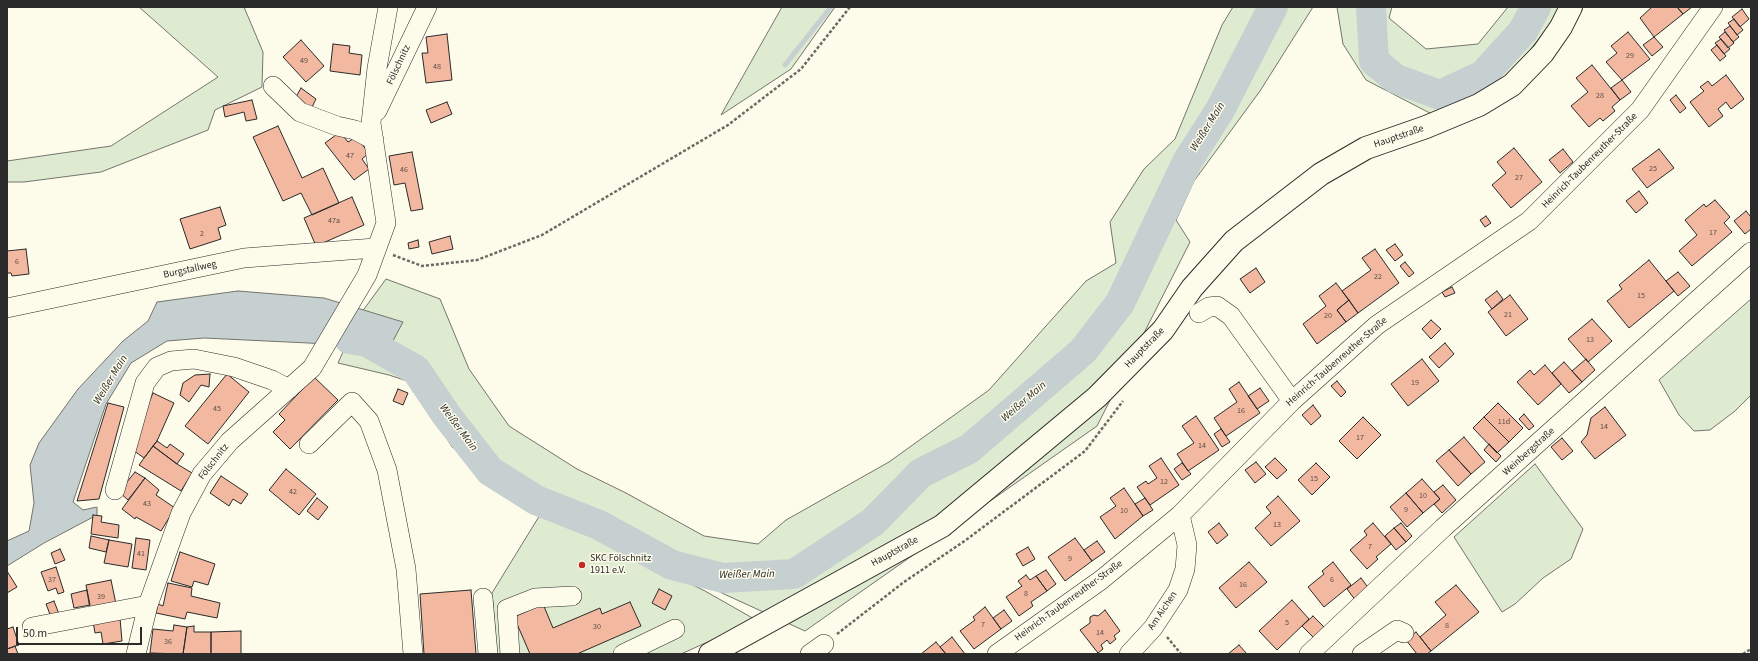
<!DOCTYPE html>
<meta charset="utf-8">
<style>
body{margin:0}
#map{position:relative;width:1758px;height:661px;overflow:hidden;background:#fdfbea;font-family:"Source Sans 3",sans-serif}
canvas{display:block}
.frame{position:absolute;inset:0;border:8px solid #2b2b2b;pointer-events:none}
.scale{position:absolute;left:16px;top:627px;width:126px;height:18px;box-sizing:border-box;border:2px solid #2b2b2b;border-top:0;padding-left:5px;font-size:12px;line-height:14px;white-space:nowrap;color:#2b2b2b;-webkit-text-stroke:3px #fdfbea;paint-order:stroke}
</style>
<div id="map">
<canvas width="1758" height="661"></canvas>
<div class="frame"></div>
<div class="scale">50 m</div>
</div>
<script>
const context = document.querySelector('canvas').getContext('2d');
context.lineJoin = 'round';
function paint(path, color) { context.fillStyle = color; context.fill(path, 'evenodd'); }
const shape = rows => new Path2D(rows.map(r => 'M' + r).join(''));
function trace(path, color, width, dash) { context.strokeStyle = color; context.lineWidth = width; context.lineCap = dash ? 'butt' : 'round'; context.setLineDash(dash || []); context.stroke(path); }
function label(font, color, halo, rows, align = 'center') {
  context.font = font + ' "Source Sans 3",sans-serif'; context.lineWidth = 3; context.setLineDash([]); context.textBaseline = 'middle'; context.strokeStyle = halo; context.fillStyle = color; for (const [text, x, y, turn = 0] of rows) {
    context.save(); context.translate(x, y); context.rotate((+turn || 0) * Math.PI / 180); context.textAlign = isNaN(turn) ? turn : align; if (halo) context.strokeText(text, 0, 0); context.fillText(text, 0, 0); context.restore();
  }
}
const green = shape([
 [139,7,244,7,263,52,262,87,215,110,208,130,101,172,24,182,7,182,7,161,111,146,218,77,139,7],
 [782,7,835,7,791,69,721,115,782,7],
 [1233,7,1313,7,1260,91,1194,181,1176,220,1190,242,1097,426,805,631,724,594,643,553,531,500,452,447,413,383,389,375,338,363,359,316,386,279,440,299,469,369,509,426,577,469,626,493,704,536,758,544,786,520,889,462,989,390,1086,281,1116,263,1110,222,1144,169,1175,139,1222,25,1233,7],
 [1337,7,1392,7,1389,18,1426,49,1478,44,1508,7,1562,7,1560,12,1504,83,1451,124,1366,80,1343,44,1337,7],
 [1751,299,1751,395,1735,411,1710,430,1694,431,1679,415,1659,380,1751,299],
 [1535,464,1583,529,1571,559,1543,578,1515,604,1502,612,1454,537,1535,464],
 [543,510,705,591,756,620,681,654,497,654,492,593,543,510]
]);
const water = shape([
 [238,291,324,298,403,322,385,356,350,345,204,338,167,341,131,363,106,404,73,502,83,510,97,507,97,515,44,543,7,566,7,541,29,531,34,503,30,465,39,443,78,389,123,341,148,321,157,302,238,291]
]);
const stream = shape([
 [785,65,831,7]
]);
const river = shape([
 [1371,7,1374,61,1396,79,1440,95,1483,75,1523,31,1536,7],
 [349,339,367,342,416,370,447,416,490,471,536,500,599,525,672,565,723,578,794,574,873,522,921,473,969,449,1083,351,1120,303,1187,162,1220,110,1273,7]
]);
const building = shape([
 [1652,7,1677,7,1683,14,1654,37,1640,18,1652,7],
 [1677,7,1692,7,1683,14,1677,7],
 [1742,9,1749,19,1740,27,1732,17,1742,9],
 [1734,19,1743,30,1737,35,1728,23,1734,19],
 [1730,26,1739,37,1733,42,1724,30,1730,26],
 [1628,32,1650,59,1622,80,1606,62,1617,53,1611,46,1628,32],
 [1725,32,1734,43,1728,48,1719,37,1725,32],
 [447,34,452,80,426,83,422,53,428,53,426,37,447,34],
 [1654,37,1663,47,1652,56,1643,45,1654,37],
 [1721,39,1730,49,1724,54,1715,43,1721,39],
 [301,40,324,66,306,82,283,57,301,40],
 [333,44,350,46,349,53,362,55,360,75,330,71,333,44],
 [1717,45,1726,56,1720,61,1711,50,1717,45],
 [1592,65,1620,100,1612,107,1615,111,1603,121,1600,118,1589,127,1571,106,1588,92,1576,78,1592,65],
 [1726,75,1744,99,1731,109,1726,102,1718,109,1723,116,1709,127,1690,102,1704,91,1700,87,1708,81,1712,86,1726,75],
 [1622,80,1631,92,1620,100,1611,88,1622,80],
 [301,88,316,99,311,109,293,102,301,88],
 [1676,95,1686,108,1680,113,1670,100,1676,95],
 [252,100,257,119,246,121,244,112,225,117,223,106,252,100],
 [447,102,452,114,431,123,426,110,447,102],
 [278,126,302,178,323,168,339,203,312,215,301,193,283,201,253,137,278,126],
 [340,132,348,142,356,137,369,153,362,159,369,169,354,180,325,143,340,132],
 [1514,148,1542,182,1511,208,1492,185,1506,173,1497,162,1514,148],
 [1563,149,1573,162,1560,173,1549,160,1563,149],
 [1659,149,1674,168,1647,188,1632,169,1659,149],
 [412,152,423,209,411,211,405,183,394,185,389,156,412,152],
 [1639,191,1648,203,1636,213,1626,201,1639,191],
 [352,197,364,225,316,246,304,218,352,197],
 [1715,200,1730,217,1724,223,1732,232,1692,266,1679,251,1697,235,1685,220,1704,204,1706,207,1715,200],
 [220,207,226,225,218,228,221,239,190,249,180,219,220,207],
 [1746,211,1751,217,1751,229,1745,234,1734,221,1746,211],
 [1486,216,1491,223,1485,227,1480,220,1486,216],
 [450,236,453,249,432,254,429,242,450,236],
 [418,240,419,247,409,249,408,243,418,240],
 [1395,244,1403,255,1395,261,1386,250,1395,244],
 [26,249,29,274,12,276,11,273,7,273,7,251,26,249],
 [1375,249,1399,283,1358,313,1342,291,1371,270,1362,258,1375,249],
 [1649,260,1674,291,1629,328,1607,301,1622,289,1619,285,1649,260],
 [1405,262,1414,273,1409,277,1400,266,1405,262],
 [1256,268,1265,282,1250,293,1240,279,1256,268],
 [1678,272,1690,286,1678,296,1666,281,1678,272],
 [1336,283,1349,300,1337,310,1346,322,1317,344,1303,324,1326,306,1319,296,1336,283],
 [1452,287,1455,293,1445,297,1442,292,1452,287],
 [1497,291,1503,299,1492,309,1485,300,1497,291],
 [1510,295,1528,319,1506,336,1488,312,1510,295],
 [1349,300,1358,313,1346,322,1337,310,1349,300],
 [1592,319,1612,341,1588,362,1568,339,1592,319],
 [1431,320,1441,329,1431,339,1422,329,1431,320],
 [1445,343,1454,354,1439,368,1429,357,1445,343],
 [1422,359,1439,381,1408,406,1391,384,1422,359],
 [1586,359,1595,370,1582,382,1572,371,1586,359],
 [1564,362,1582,382,1569,393,1552,373,1564,362],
 [1545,365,1561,384,1538,405,1517,382,1530,370,1534,375,1545,365],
 [210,374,209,387,201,385,189,402,180,395,183,383,195,375,210,374],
 [227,374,249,392,208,444,185,426,227,374],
 [314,377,338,400,290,449,273,432,285,420,279,414,314,377],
 [1337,381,1346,392,1341,397,1331,386,1337,381],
 [1239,382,1260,413,1226,436,1214,418,1237,402,1229,389,1239,382],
 [1260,388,1269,401,1257,409,1248,396,1260,388],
 [398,389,408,393,403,405,393,401,398,389],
 [153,393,174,403,157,441,144,458,130,448,153,393],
 [108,403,124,407,99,499,77,501,108,403],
 [1498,403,1523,428,1509,442,1484,417,1498,403],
 [1313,405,1321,416,1311,425,1302,415,1313,405],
 [1605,407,1626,435,1595,459,1581,442,1587,435,1591,418,1605,407],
 [1524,414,1534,426,1529,430,1519,419,1524,414],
 [1196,416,1219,450,1188,471,1177,454,1194,443,1182,426,1196,416],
 [1363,417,1381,435,1357,459,1339,441,1363,417],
 [1484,417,1509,442,1497,453,1473,428,1484,417],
 [1221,429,1230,442,1222,447,1214,434,1221,429],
 [1464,437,1485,462,1471,474,1449,450,1464,437],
 [1562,438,1573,451,1562,460,1551,447,1562,438],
 [157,441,167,448,170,444,184,454,177,464,153,446,157,441],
 [1489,444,1501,456,1496,462,1484,450,1489,444],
 [153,446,177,464,192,473,181,491,139,465,153,446],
 [1449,450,1471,474,1458,486,1436,461,1449,450],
 [1161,458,1179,485,1150,505,1137,487,1146,481,1148,484,1157,478,1149,466,1161,458],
 [1275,458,1287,470,1277,479,1265,467,1275,458],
 [1256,462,1266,474,1255,483,1245,470,1256,462],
 [1182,463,1191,474,1182,480,1174,469,1182,463],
 [1316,463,1330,477,1312,495,1298,480,1316,463],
 [286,469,316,494,299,515,269,490,286,469],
 [135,472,145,478,128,500,119,492,135,472],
 [221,476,248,494,241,504,233,499,229,506,210,493,221,476],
 [145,478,159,490,156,495,175,508,161,531,136,517,135,519,122,509,145,478],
 [1422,479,1440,499,1423,513,1406,493,1422,479],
 [1443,485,1456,500,1442,513,1434,504,1440,499,1434,492,1443,485],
 [1124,488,1143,516,1115,539,1100,517,1116,506,1110,498,1124,488],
 [1406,493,1423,513,1407,527,1390,507,1406,493],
 [1278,496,1300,521,1271,546,1255,528,1271,513,1266,507,1278,496],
 [317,498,328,507,318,520,307,511,317,498],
 [1145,498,1153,510,1143,516,1135,504,1145,498],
 [93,515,102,516,101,522,119,525,118,538,91,534,93,515],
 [1219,523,1228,535,1217,544,1208,532,1219,523],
 [1373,523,1391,544,1376,557,1378,559,1367,569,1350,550,1367,535,1364,531,1373,523],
 [1401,523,1412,536,1406,542,1394,528,1401,523],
 [1394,528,1406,542,1396,550,1385,536,1394,528],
 [91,536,109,540,106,552,89,548,91,536],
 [136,538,150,540,146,570,132,568,136,538],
 [1075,538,1092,561,1065,581,1048,557,1075,538],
 [109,540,132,544,128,567,104,563,109,540],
 [1097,541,1105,552,1092,561,1084,550,1097,541],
 [1028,547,1035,559,1023,566,1016,554,1028,547],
 [60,549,65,560,55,564,51,553,60,549],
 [180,552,215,564,208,585,194,581,192,587,171,581,180,552],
 [1249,562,1267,582,1236,608,1219,588,1249,562],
 [1333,562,1351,585,1324,607,1308,587,1324,574,1322,571,1333,562],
 [56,567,64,592,58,594,56,588,48,591,41,572,56,567],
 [1046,570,1056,584,1047,591,1036,576,1046,570],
 [7,571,17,587,7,593,7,571],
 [1026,575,1030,580,1036,576,1047,591,1031,602,1033,606,1019,616,1006,597,1022,586,1018,581,1026,575],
 [1361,578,1370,590,1356,601,1347,589,1361,578],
 [111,580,116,604,90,609,86,585,111,580],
 [168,583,192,588,191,596,220,603,217,618,187,612,185,619,156,613,158,604,163,606,168,583],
 [1456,585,1479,612,1431,651,1420,637,1446,615,1435,602,1456,585],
 [659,589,672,596,665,610,652,603,659,589],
 [87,590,90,605,74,608,71,594,87,590],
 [471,590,476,654,424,654,420,594,471,590],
 [1292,600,1309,619,1277,650,1259,631,1292,600],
 [54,601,59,614,51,617,46,604,54,601],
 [630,602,641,626,577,654,530,654,514,617,543,604,553,628,600,608,602,614,630,602],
 [985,607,1001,629,974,649,960,631,975,620,973,617,985,607],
 [1004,610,1012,621,1001,629,993,618,1004,610],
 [1105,610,1120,631,1114,636,1116,639,1110,644,1107,640,1101,645,1103,649,1098,653,1080,630,1090,623,1090,617,1094,615,1098,616,1105,610],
 [1313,616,1325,628,1314,638,1302,626,1313,616],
 [120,618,122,641,103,644,101,632,95,633,93,621,120,618],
 [174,625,187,627,183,654,150,653,153,629,173,631,174,625],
 [194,626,194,632,211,632,211,654,183,654,187,627,194,626],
 [13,627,19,645,7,649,7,629,13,627],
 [241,631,241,654,211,654,211,632,241,631],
 [1416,632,1431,651,1427,654,1417,654,1406,640,1416,632],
 [952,637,965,654,946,654,940,647,952,637],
 [936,642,946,654,921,654,936,642],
 [1239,645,1247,654,1228,654,1239,645],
 [15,646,18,654,7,654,7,649,15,646]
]);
const path = shape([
 [393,255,422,266,477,260,542,235,728,125,801,69,850,7],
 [837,634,904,582,966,540,1085,451,1123,401],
 [1167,637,1181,654],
 [1743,654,1751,649]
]);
const minor = shape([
 [273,86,300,112,337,126,355,130,374,140],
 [377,111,427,7],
 [7,308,244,258,375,248],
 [1199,313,1209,307,1217,306,1231,316,1292,401],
 [309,444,352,402,369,421,387,470,406,569,413,654],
 [115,490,145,383,157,367,171,361,194,359,234,367,272,380,289,389],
 [483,598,488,654],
 [32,627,148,605],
 [136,654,148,605,181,513,202,474,230,441,312,368,367,275,386,223,371,123,377,68,388,7],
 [510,654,507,609,535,598,572,596],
 [623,654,675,629],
 [810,654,824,644],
 [997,654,1101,580,1180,515,1292,401,1377,325,1529,221,1640,110,1713,7],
 [1129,654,1153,628,1178,590,1185,569,1187,545,1180,515],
 [1309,654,1443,528,1751,252],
 [1362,654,1397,630,1404,633]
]);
const major = shape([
 [710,654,942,526,1097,397,1163,330,1192,288,1234,241,1321,174,1366,148,1426,127,1479,105,1512,85,1543,53,1561,27,1571,7]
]);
const markers = [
 [582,565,4,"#c62828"]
];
const numberNames = [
 ["29",1630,56],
 ["49",304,61],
 ["48",437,67],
 ["28",1600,96],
 ["47",350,156],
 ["25",1653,169],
 ["46",404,170],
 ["27",1519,178],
 ["47a",334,221],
 ["17",1713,233],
 ["2",202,234],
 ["6",17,262],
 ["22",1378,277],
 ["15",1641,296],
 ["21",1508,315],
 ["20",1328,316],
 ["13",1590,340],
 ["19",1415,383],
 ["45",217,409],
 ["16",1241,411],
 ["11d",1504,422],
 ["14",1604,427],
 ["17",1360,438],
 ["14",1202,446],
 ["15",1314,479],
 ["12",1164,482],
 ["42",293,492],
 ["10",1423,496],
 ["43",147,504],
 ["9",1406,510],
 ["10",1124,511],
 ["13",1277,525],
 ["7",1370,547],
 ["41",141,554],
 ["9",1070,559],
 ["37",52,580],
 ["6",1332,580],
 ["16",1243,585],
 ["8",1026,594],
 ["39",101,597],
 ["5",1287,623],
 ["7",983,625],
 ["8",1447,626],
 ["30",597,627],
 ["14",1100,633],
 ["36",168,642]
];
const streetNames = [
 ["Fölschnitz",399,65,-65],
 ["Hauptstraße",1399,137,-19],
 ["Heinrich-Taubenreuther-Straße",1590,161,-45],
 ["Burgstallweg",190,270,-12],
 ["Hauptstraße",1145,348,-46],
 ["Heinrich-Taubenreuther-Straße",1337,362,-41],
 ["Weinbergstraße",1529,452,-42],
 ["Fölschnitz",214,462,-52],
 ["Hauptstraße",895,552,-29],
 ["Heinrich-Taubenreuther-Straße",1069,601,-36],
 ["Am Aichen",1163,611,-56]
];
const poiNames = [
 ["SKC Fölschnitz",590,559],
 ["1911 e.V.",590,571]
];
const waterNames = [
 ["Weißer Main",1208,127,-58],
 ["Weißer Main",111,380,-59],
 ["Weißer Main",1024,402,-41],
 ["Weißer Main",458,428,53],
 ["Weißer Main",747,575,-1]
];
paint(green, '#deebd1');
trace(green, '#74746e', 1);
paint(water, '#c7d0d0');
trace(water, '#74746e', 1);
trace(stream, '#c7d0d0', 5);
trace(river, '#c7d0d0', 30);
paint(building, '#f2b8a0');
trace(building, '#2b2b2b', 1);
trace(minor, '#2b2b2b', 20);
trace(major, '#2b2b2b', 24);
trace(path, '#6a6964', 2.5, [3, 2]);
trace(minor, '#fdfbea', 19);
trace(major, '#fdfbea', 22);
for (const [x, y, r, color] of markers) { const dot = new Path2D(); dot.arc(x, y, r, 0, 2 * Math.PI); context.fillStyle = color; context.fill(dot); trace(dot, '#fdfbea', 1.5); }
label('8px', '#5d4e48', null, numberNames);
label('10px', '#2b2b2b', '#fdfbea', streetNames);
label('10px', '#2b2b2b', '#fdfbea', poiNames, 'left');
label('italic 11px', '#2b2b2b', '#fdfbea', waterNames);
</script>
